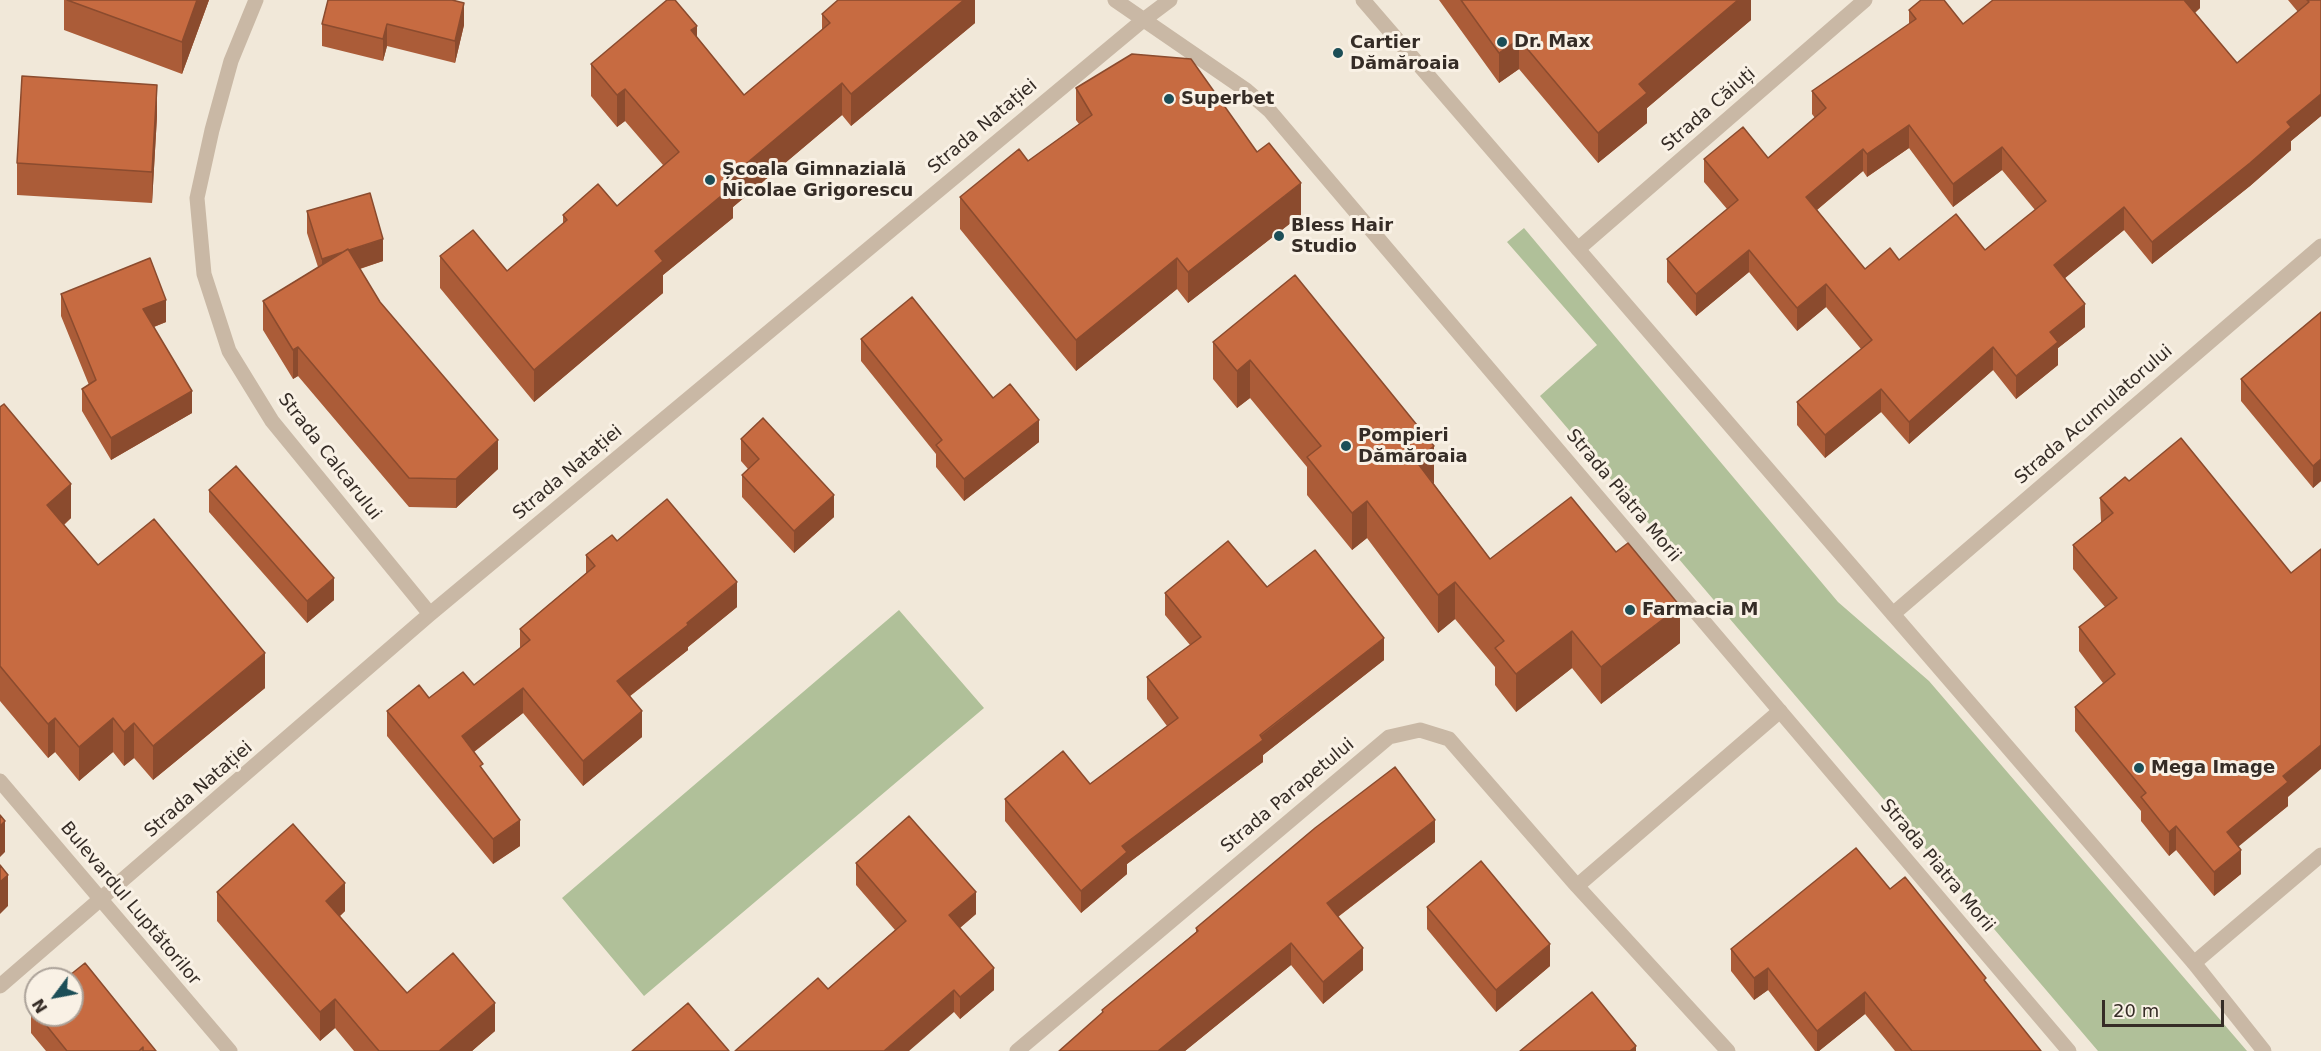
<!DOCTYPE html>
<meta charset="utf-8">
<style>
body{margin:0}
#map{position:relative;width:2321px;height:1051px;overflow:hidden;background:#f1e8d9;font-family:"DejaVu Sans",sans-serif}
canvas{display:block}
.north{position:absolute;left:24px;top:967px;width:60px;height:60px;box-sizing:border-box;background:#f9f1e5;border:2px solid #aba299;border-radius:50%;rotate:238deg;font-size:16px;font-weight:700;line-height:24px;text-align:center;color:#352c26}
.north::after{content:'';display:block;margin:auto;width:21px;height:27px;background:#1c4e57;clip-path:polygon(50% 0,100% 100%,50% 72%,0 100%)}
.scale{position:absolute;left:2102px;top:1000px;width:122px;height:27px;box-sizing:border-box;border:3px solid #352c26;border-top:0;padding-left:8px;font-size:18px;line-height:21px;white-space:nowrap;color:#352c26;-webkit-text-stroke:4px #f9f1e5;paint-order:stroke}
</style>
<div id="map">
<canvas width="2321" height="1051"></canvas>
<div class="north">N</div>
<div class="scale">20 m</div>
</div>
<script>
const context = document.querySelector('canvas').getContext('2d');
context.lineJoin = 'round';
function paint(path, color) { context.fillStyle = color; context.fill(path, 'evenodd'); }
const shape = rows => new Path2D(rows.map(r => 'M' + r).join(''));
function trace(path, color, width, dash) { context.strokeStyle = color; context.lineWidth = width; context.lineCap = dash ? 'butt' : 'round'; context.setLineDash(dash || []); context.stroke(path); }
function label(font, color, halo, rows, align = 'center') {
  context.font = font + ' "DejaVu Sans",sans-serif'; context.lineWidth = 6; context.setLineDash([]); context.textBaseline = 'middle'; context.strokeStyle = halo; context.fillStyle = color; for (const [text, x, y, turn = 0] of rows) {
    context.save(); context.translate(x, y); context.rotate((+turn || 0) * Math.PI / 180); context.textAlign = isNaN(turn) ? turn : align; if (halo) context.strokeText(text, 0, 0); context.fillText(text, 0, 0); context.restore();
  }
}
const green = shape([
 [1524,228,1838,602,1929,681,2247,1051,2098,1051,1540,396,1597,345,1507,242],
 [899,610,984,708,644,996,562,898]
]);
const minor = shape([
 [256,0,231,61,212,130,197,198,204,274,229,351,272,421,430,614],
 [1578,249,1865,0],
 [1893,614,2321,246],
 [0,781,230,1051],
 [1577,886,1780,711],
 [2194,963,2321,855],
 [0,986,430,614,1142,21],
 [1017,1051,1389,737,1420,730,1449,739,1577,886,1728,1051]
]);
const tertiary = shape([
 [1115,0,1246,90,1269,110,2069,1051],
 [1363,0,2194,963,2264,1051],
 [1142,21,1170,0]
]);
const wall = shape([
 [64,0,209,0,182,74,64,30],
 [975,0,975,23,851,126,842,115,733,207,733,218,663,275,663,293,534,402,440,288,440,256,507,271,563,224,563,215,617,206,663,165,625,121,617,127,591,96,591,64,697,37,744,95,822,30,822,14],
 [1439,0,1751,0,1751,20,1647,108,1647,123,1598,163,1519,69,1499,83],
 [2200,0,2200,8,2195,13,2237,63,2298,12,2288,0,2321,0,2321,116,2291,141,2291,150,2250,186,2152,264,2124,230,2065,278,2085,327,2058,348,2058,365,2016,399,1993,370,1909,444,1881,412,1825,458,1797,425,1797,402,1861,349,1826,307,1797,331,1749,272,1696,316,1667,282,1667,259,1727,209,1704,182,1704,159,1768,158,1815,118,1812,114,1812,91,1909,25,1909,10,1963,24],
 [1909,148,1953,207,2002,170,2035,210,1985,250,1899,260,1865,269,1817,210,1863,171,1867,177],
 [322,24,464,25,455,63,387,46,383,61,322,46],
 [1076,88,1301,215,1188,303,1177,289,1076,371,960,229,960,197,1028,161,1079,124,1076,120],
 [157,116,152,203,17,195,17,163],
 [307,211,383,261,360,269,380,302,498,469,456,508,409,507,298,376,293,379,263,330,263,301,318,267,307,233],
 [1295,275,1434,484,1490,559,1680,643,1601,704,1572,668,1516,712,1495,685,1495,667,1455,619,1438,633,1367,538,1352,550,1307,495,1307,467,1250,398,1237,408,1213,379,1213,342],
 [61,294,166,322,154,327,192,413,111,460,82,411,82,389,89,385,61,316],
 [2321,302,2321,481,2313,488,2241,401,2241,379,2321,312],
 [861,339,993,398,1039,442,964,501,936,467,936,454,861,361],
 [0,407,71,518,64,525,98,565,265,688,153,780,134,758,124,766,113,752,79,781,55,752,48,758,0,701],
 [741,439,834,517,794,553,742,497,742,475,748,469,741,461],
 [2125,477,2288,797,2288,806,2238,846,2241,874,2214,896,2176,850,2169,856,2141,821,2141,811,2075,731,2075,707,2103,683,2079,651,2079,627,2105,607,2073,569,2073,545,2101,522,2100,498],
 [209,490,334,600,307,623,209,512],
 [617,541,737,607,688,647,688,650,629,697,642,737,583,786,523,713,474,752,520,846,493,864,387,736,387,711,474,685,520,648,520,629,586,573,586,555],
 [1267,587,1384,660,1263,755,1263,762,1127,864,1127,874,1081,913,1005,821,1005,799,1090,784,1167,726,1147,699,1147,677,1190,645,1165,615,1165,593],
 [1435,842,1338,917,1363,970,1323,1004,1291,965,1185,1051,1059,1051,1102,1014,1102,1010,1196,932,1196,928],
 [856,863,976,914,960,928,994,990,960,1019,954,1012,828,989,895,930,856,885],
 [1890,889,1986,983,2041,1051,1895,1051,1865,1014,1819,1051,1815,1051,1768,990,1754,1000,1731,971,1731,949],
 [217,892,345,911,340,916,407,993,495,1031,472,1051,354,1051,335,1028,320,1041,217,921],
 [1427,907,1550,966,1496,1012,1427,929],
 [36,1002,36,1015,72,1015,156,1051,46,1051,31,1033,31,1006]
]);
const shadedWall = shape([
 [197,0,209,0,182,74,182,42],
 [964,0,975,0,975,23,851,126,851,94],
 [1738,0,1751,0,1751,20,1647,108,1647,123,1598,163,1598,133,1639,84],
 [2183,0,2200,0,2200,8,2183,22],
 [464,3,464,25,455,63,455,41],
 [387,24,387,46,383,61,383,39],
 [697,26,697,58,691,30],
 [1519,39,1519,69,1499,83,1499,53],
 [842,83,842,115,733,207,733,218,663,275,663,293,534,402,534,370,728,179],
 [157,85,157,116,152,203,152,172],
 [625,89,625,121,617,127,617,95],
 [2321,94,2321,116,2291,141,2291,150,2250,186,2152,264,2152,242,2287,122],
 [1909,125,1909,148,1867,177,1867,154],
 [2002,147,2002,170,1953,207,1953,184],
 [1863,149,1863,171,1806,219,1806,197],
 [1301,183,1301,215,1188,303,1188,272],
 [2124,207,2124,230,2054,287,2054,265],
 [383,239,383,261,322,281,322,259],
 [1749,250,1749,272,1696,316,1696,294],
 [1177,258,1177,289,1076,371,1076,340],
 [1826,284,1826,307,1797,331,1797,308],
 [166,300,166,322,143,331,143,309],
 [2085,304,2085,327,2058,348,2058,365,2016,399,2016,376,2050,332],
 [298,347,298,376,293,379,293,350],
 [1993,347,1993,370,1909,444,1909,422],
 [1250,360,1250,398,1237,408,1237,371],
 [1881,389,1881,412,1825,458,1825,435],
 [192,391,192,413,111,460,111,438],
 [1039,420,1039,442,964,501,964,479],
 [498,440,498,469,456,508,456,479],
 [1434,446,1434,484,1416,461],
 [2321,459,2321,481,2313,488,2313,466],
 [71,484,71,518,47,539,47,505],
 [834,495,834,517,794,553,794,531],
 [1367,501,1367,538,1352,550,1352,513],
 [334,578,334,600,307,623,307,601],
 [737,582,737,607,688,647,688,650,617,706,617,681],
 [1455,582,1455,619,1438,633,1438,595],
 [1680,606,1680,643,1601,704,1601,667],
 [1572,631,1572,668,1516,712,1516,674],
 [1384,638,1384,660,1263,755,1263,762,1127,864,1127,874,1081,913,1081,891,1122,846],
 [265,653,265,688,153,780,153,746],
 [523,688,523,713,462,761,462,736],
 [642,711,642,737,583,786,583,761],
 [55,718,55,752,48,758,48,724],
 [113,718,113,752,79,781,79,747],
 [134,723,134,758,124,766,124,732],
 [2321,745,2321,769,2288,797,2288,806,2227,856,2227,832,2283,776],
 [520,820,520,846,493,864,493,839],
 [1435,820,1435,842,1327,925,1327,903],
 [5,821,5,852,0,857,0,826],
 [2176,826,2176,850,2169,856,2169,832],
 [2241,850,2241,874,2214,896,2214,872],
 [8,875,8,906,0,914,0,882],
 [345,883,345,911,326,929,326,901],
 [976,892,976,914,949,937,949,915],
 [1291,943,1291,965,1185,1051,1158,1051],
 [1550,944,1550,966,1496,1012,1496,990],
 [1363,948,1363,970,1323,1004,1323,982],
 [994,968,994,990,960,1019,960,997],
 [1768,968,1768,990,1754,1000,1754,978],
 [954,990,954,1012,909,1051,884,1051],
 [1865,992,1865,1014,1819,1051,1817,1051,1817,1031],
 [335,999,335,1028,320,1041,320,1012],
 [495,1003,495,1031,472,1051,439,1051],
 [1636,1046,1636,1051,1630,1051]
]);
const building = shape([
 [67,0,197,0,182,42,67,0],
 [328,0,452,0,464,3,455,41,387,24,383,39,322,24,328,0],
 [667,0,675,0,697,26,691,30,744,95,830,23,822,14,838,0,964,0,851,94,842,83,728,179,733,186,655,251,663,261,534,370,440,256,473,230,507,271,567,220,563,215,598,184,617,206,679,152,625,89,617,95,591,64,667,0],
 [1461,0,1738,0,1639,84,1647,93,1598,133,1519,39,1499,53,1461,0],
 [1921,0,1944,0,1963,24,1993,0,2184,0,2237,63,2309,2,2307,0,2321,0,2321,94,2287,122,2291,127,2250,163,2152,242,2124,207,2054,265,2085,304,2050,332,2058,342,2016,376,1993,347,1909,422,1881,389,1825,435,1797,402,1872,340,1826,284,1797,308,1749,250,1696,294,1667,259,1738,200,1704,159,1743,127,1768,158,1826,108,1812,91,1916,19,1909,10,1921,0],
 [1909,125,1953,184,2002,147,2046,201,1985,250,1956,214,1899,260,1890,248,1865,269,1806,197,1863,149,1867,154,1909,125],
 [1132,54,1191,59,1257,152,1269,143,1301,183,1188,272,1177,258,1076,340,960,197,1019,149,1028,161,1092,115,1076,88,1132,54],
 [22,76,157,85,152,172,17,163,22,76],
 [370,193,383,239,349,250,348,249,343,252,322,259,307,211,370,193],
 [348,249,380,302,498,440,456,479,409,478,298,347,293,350,263,301,348,249],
 [150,258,166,300,143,309,192,391,111,438,82,389,96,380,61,294,150,258],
 [1295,275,1434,446,1416,461,1490,559,1571,497,1616,552,1628,543,1680,606,1601,667,1572,631,1516,674,1495,648,1504,641,1455,582,1438,595,1367,501,1352,513,1307,457,1321,446,1250,360,1237,371,1213,342,1295,275],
 [912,297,993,398,1010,384,1039,420,964,479,936,445,942,440,861,339,912,297],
 [2321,312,2321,459,2313,466,2241,379,2321,312],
 [4,404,71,484,47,505,98,565,154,519,265,653,153,746,134,723,124,732,113,718,79,747,55,718,48,724,0,666,0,407,4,404],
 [763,418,834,495,794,531,742,475,759,459,741,439,763,418],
 [2181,438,2291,573,2321,549,2321,745,2283,776,2288,782,2227,832,2241,850,2214,872,2176,826,2169,832,2141,797,2146,793,2075,707,2115,674,2079,627,2117,598,2073,545,2113,513,2100,498,2125,477,2129,481,2181,438],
 [236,466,334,578,307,601,209,490,236,466],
 [667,499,737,582,687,623,688,625,617,681,642,711,583,761,523,688,462,736,483,764,480,766,520,820,493,839,387,711,419,685,429,698,463,672,474,685,530,640,520,629,595,566,586,555,612,535,617,541,667,499],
 [1228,541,1267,587,1315,550,1384,638,1260,735,1263,740,1122,846,1127,852,1081,891,1005,799,1063,751,1090,784,1178,718,1147,677,1201,637,1165,593,1228,541],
 [1395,767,1435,820,1327,903,1363,948,1323,982,1291,943,1158,1051,1059,1051,1103,1012,1102,1010,1198,931,1196,928,1315,828,1395,767],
 [0,815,5,821,0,826,0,815],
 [909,816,976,892,949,915,994,968,960,997,954,990,884,1051,735,1051,818,978,828,989,906,921,856,863,909,816],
 [293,824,345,883,326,901,407,993,453,953,495,1003,439,1051,379,1051,335,999,320,1012,217,892,293,824],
 [1856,848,1890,889,1905,877,1986,978,1984,980,2041,1051,1912,1051,1865,992,1817,1031,1768,968,1754,978,1731,949,1856,848],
 [1481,861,1550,944,1496,990,1427,907,1481,861],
 [0,865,8,875,0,882,0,865],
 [85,963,156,1051,143,1051,143,1047,139,1051,67,1051,38,1015,72,1015,72,979,65,979,85,963],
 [1592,992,1636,1046,1630,1051,1520,1051,1592,992],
 [36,1002,36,1012,31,1006,36,1002],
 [688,1003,729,1051,632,1051,688,1003]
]);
const markers = [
 [1502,42,6,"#1c4e57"],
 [1338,53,6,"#1c4e57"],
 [1169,99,6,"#1c4e57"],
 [710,180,6,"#1c4e57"],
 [1279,236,6,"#1c4e57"],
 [1346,446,6,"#1c4e57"],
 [1630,610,6,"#1c4e57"],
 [2139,768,6,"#1c4e57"]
];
const poiNames = [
 ["Dr. Max",1514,42],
 ["Cartier",1350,43],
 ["Dămăroaia",1350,64],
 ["Superbet",1181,99],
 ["Școala Gimnazială",722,170],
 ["Nicolae Grigorescu",722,191],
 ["Bless Hair",1291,226],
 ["Studio",1291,247],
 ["Pompieri",1358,436],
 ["Dămăroaia",1358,457],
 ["Farmacia M",1642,610],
 ["Mega Image",2151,768]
];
const streetNames = [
 ["Strada Căiuți",1709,110,-41],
 ["Strada Natației",983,127,-40],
 ["Strada Acumulatorului",2094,415,-41],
 ["Strada Calcarului",329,457,52],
 ["Strada Natației",568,473,-40],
 ["Strada Piatra Morii",1623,496,50],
 ["Strada Natației",199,790,-41],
 ["Strada Parapetului",1288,796,-40],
 ["Strada Piatra Morii",1937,866,50],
 ["Bulevardul Luptătorilor",130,904,50]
];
paint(green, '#b0c099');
trace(minor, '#c9b8a5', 15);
trace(tertiary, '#c9b8a5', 15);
paint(wall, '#ab5c38');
paint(shadedWall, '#8b4b2e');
paint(building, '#c76b41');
trace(building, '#8b4b2e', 1.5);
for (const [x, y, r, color] of markers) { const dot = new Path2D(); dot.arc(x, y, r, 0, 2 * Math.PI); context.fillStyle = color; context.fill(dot); trace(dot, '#f9f1e5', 2); }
label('bold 18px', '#352c26', '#f9f1e5', poiNames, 'left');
label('18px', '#352c26', '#f9f1e5', streetNames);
</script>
